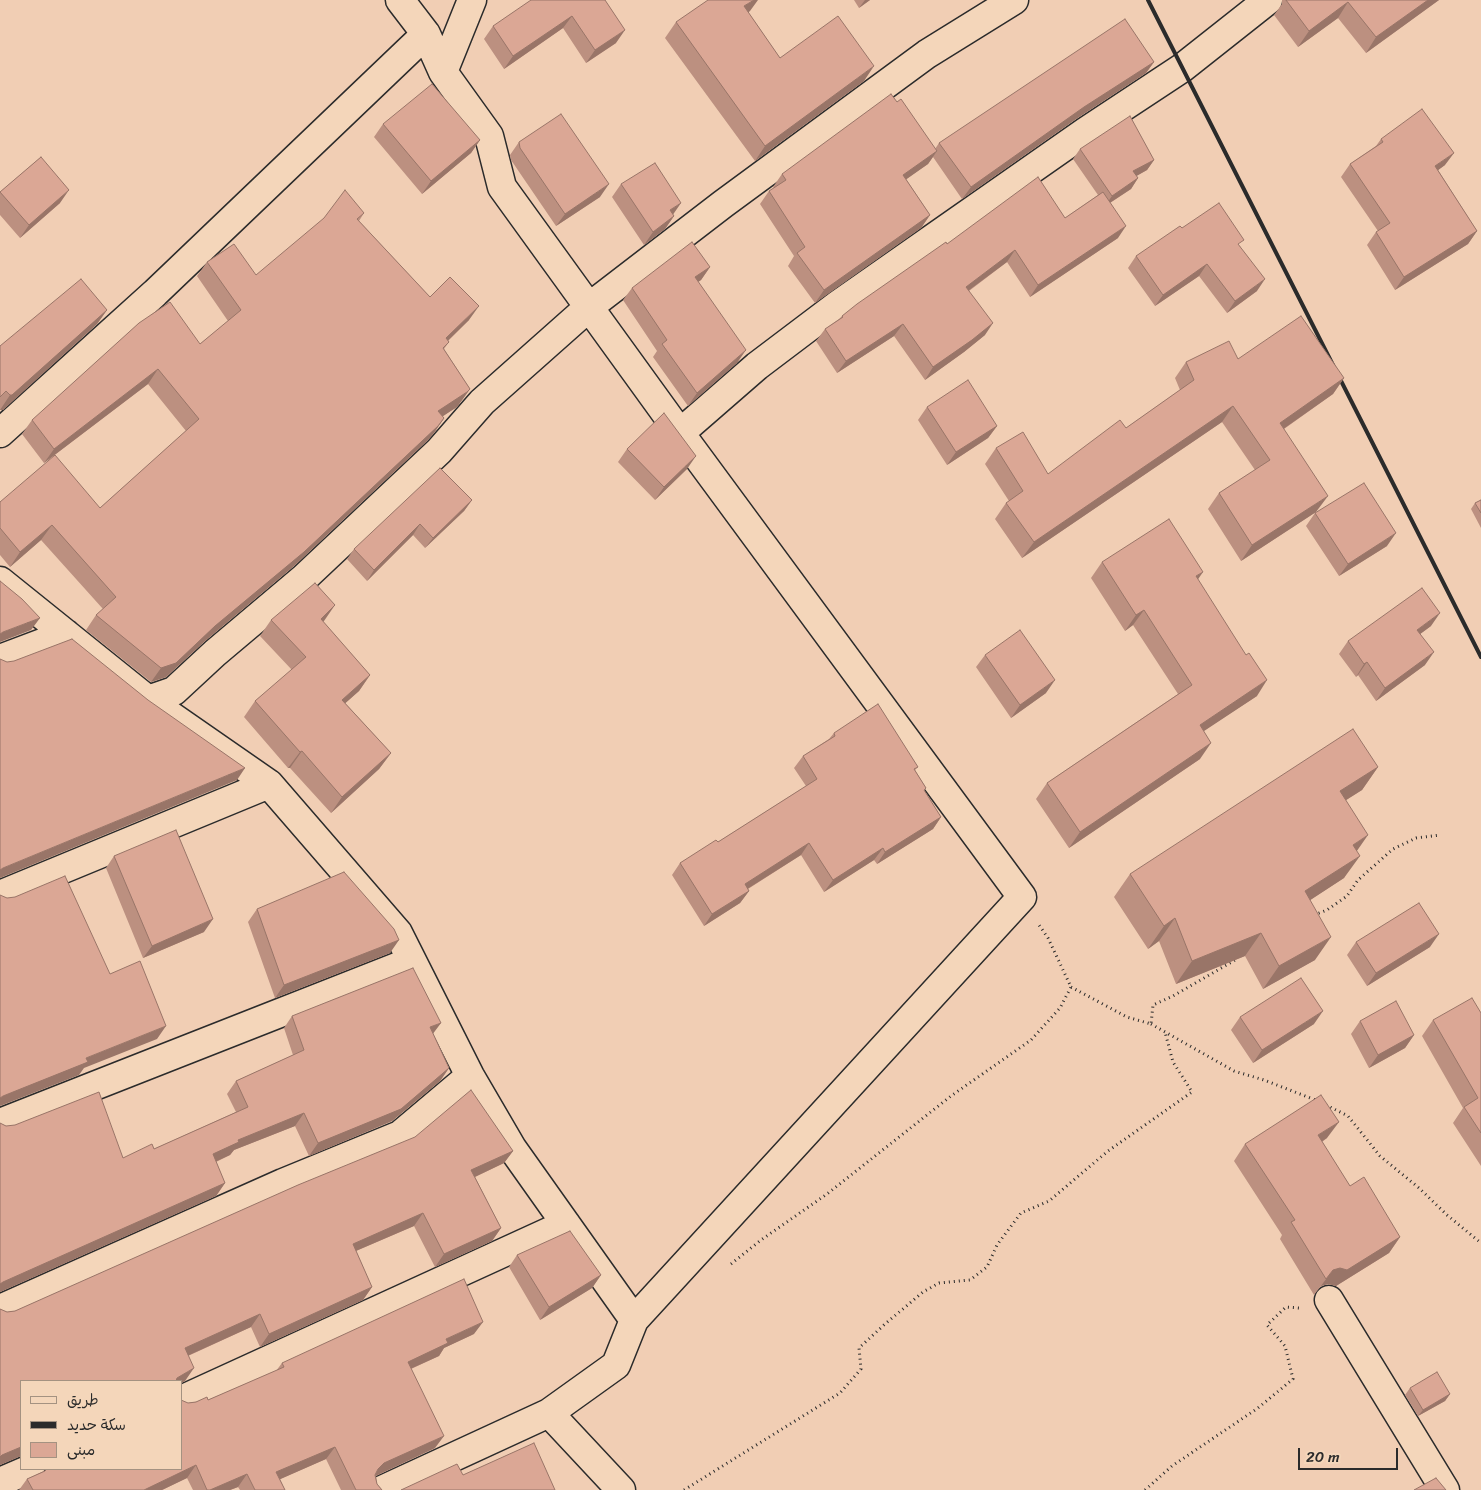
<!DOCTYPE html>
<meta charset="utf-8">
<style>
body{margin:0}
#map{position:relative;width:1481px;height:1490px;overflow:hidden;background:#f1ceb4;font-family:Sriracha,"Playpen Sans Arabic",sans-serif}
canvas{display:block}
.legend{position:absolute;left:20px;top:1380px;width:162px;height:90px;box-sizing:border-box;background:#f4d6ba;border:1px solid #a49281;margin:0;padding:6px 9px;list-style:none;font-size:15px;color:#2b2b2b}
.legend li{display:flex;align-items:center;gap:10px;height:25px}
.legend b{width:25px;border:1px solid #a49281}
.scale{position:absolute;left:1298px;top:1448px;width:100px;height:22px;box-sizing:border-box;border:2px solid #2b2b2b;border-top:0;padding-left:6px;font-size:15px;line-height:18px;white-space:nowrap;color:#2b2b2b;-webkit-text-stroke:4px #f4d6ba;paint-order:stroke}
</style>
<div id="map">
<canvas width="1481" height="1490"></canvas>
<ul class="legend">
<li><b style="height:6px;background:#f4d6ba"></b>طريق</li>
<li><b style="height:6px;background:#2b2b2b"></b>سكة حديد</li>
<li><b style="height:14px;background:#dba795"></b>مبنى</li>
</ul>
<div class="scale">20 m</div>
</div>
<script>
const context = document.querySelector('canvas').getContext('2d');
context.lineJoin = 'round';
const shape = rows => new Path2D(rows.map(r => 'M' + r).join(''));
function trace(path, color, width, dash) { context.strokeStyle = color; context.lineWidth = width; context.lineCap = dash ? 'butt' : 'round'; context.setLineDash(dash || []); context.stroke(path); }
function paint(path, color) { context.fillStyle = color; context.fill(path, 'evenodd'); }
const path = shape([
 [1314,915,1327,910,1347,896,1358,880,1393,849,1416,838,1440,835],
 [1071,987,1127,1017,1151,1024,1153,1005,1173,996,1235,960],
 [1151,1024,1234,1071,1264,1080,1318,1101],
 [1326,1105,1348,1116,1380,1156,1419,1188,1447,1215,1481,1243],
 [731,1264,761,1240,827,1194,951,1096,1031,1040,1060,1008,1071,987,1048,938,1039,925],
 [684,1490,840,1393,861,1369,859,1348,885,1324,923,1292,939,1283,970,1280,987,1267,997,1245,1021,1213,1049,1201,1108,1151,1192,1092,1173,1062,1165,1032],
 [1145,1490,1172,1466,1258,1408,1293,1379,1285,1346,1267,1325,1286,1307,1299,1308]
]);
const minor = shape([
 [400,0,426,34],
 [443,72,489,136,502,187,680,433,1022,897,634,1320],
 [0,433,155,293,426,34,443,72,472,0],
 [680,433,757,366,839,304,1085,132,1182,68,1268,0],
 [0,581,148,700,269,784,398,933,470,1076,512,1148,634,1320,616,1365,549,1413,382,1490],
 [0,659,66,634],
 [148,700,174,691,215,653,304,578,439,451,482,402,589,307,723,204,927,54,1014,0],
 [0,895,269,784],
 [0,1123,412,961],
 [1329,1300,1445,1490],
 [0,1309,283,1183,400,1135,470,1076],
 [181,1400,566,1224],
 [549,1413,621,1490],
 [0,1482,30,1469]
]);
const rail = shape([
 [1148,0,1481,657]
]);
const wall = shape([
 [605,0,616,43,586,63,563,28,504,69,484,39,493,26],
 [854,0,870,0,859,8],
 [1282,0,1439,0,1366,53,1338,18,1298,47,1274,15,1282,4],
 [750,11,748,12,780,58,864,81,755,161,665,38,676,22],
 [1154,62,1146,73,1076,119,962,199,933,157,928,164,906,179,930,215,921,228,815,303,788,266,794,256,760,204,769,191,774,188,773,187,782,174,897,102,935,149,939,143],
 [383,124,480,140,471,153,422,194,374,137],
 [1381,139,1445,165,1438,170,1477,231,1468,244,1395,290,1367,245,1376,232,1378,231,1341,177,1350,164,1376,146],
 [519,142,600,197,556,226,511,160,510,155],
 [1080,149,1154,160,1147,170,1136,176,1138,178,1131,189,1110,203,1118,238,1030,297,1007,262,969,291,985,335,964,352,925,380,894,336,837,373,816,341,825,329,839,319,842,316,947,244,1065,218,1098,195,1073,159],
 [41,157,60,203,20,238,0,215,0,192],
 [621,184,674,216,665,229,644,245,612,197],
 [364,213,359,221,430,297,469,320,448,341,449,342,444,349,470,389,457,407,442,416,444,418,434,433,428,440,294,566,205,641,166,677,151,682,86,630,96,615,103,609,41,540,10,567,0,555,0,502,100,508,186,431,148,384,44,463,22,434,32,420,200,344,228,321,197,276,207,262,256,275],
 [1182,228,1240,246,1257,291,1227,313,1199,276,1155,306,1128,268,1136,256],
 [710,267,701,280,698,282,737,363,688,406,653,357,657,351,623,300,632,288],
 [107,310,97,324,3,410,0,410,0,346],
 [1238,359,1344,378,1333,394,1284,429,1316,512,1241,561,1208,509,1219,493,1255,470,1222,422,1022,558,995,519,1006,503,1009,501,985,464,996,448,1048,474,1126,428,1180,390,1175,378,1186,362],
 [927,407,997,426,988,438,947,465,918,420],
 [627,449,687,469,655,500,618,462],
 [472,500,464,511,425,548,413,535,367,581,347,559,354,549],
 [1481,500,1481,528,1471,509,1475,503],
 [1315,513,1387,546,1339,576,1306,526],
 [1102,562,1198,580,1257,696,1203,731,1200,759,1069,848,1036,799,1047,783,1178,694,1133,625,1125,631,1091,578],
 [271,620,323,622,370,675,359,691,345,703,391,753,379,769,331,813,290,768,288,768,244,717,255,701,292,670,260,636],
 [1431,626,1420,634,1425,665,1376,701,1358,675,1356,677,1339,654,1348,641],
 [985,655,1046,693,1011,718,976,667],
 [834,733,918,767,915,770,926,788,924,791,941,817,933,829,877,864,874,860,824,892,801,855,748,889,749,891,740,903,704,926,672,875,680,863,718,842,806,786,794,768,803,756,829,739],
 [1378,767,1362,790,1346,800,1357,851,1344,878,1310,900,1315,960,1263,989,1245,956,1176,984,1159,941,1148,949,1114,897,1130,874],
 [114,856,204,932,143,958,106,868],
 [257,909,390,953,275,998,248,922],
 [1356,942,1430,947,1367,986,1347,955],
 [1481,1013,1481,1166,1453,1123,1463,1108,1422,1036,1433,1020],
 [292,1016,433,1034,449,1068,440,1081,392,1121,309,1156,295,1126,234,1150,230,1155,216,1162,225,1183,216,1196,0,1292,0,1123,6,1126,123,1158,154,1149,236,1112,227,1094,236,1081,293,1055,284,1028],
 [1240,1017,1314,1024,1253,1063,1231,1030],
 [1360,1021,1414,1035,1405,1048,1369,1068,1351,1034],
 [1327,1138,1322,1142,1350,1186,1400,1237,1389,1253,1336,1286,1328,1284,1321,1286,1314,1295,1280,1239,1282,1235,1234,1161,1245,1144],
 [513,1151,504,1163,475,1177,501,1228,492,1241,435,1267,414,1226,356,1251,372,1287,363,1300,260,1347,251,1327,188,1356,185,1381,181,1383,181,1381,0,1465,0,1309,7,1312,15,1311],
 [517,1255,601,1275,592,1288,540,1320,509,1267],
 [474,1334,444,1348,439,1356,411,1369,435,1448,376,1476,377,1484,382,1490,341,1490,326,1459,280,1479,285,1490,240,1490,238,1487,230,1490,193,1490,187,1478,162,1490,19,1490,27,1479,46,1470,45,1469,181,1469,188,1403,208,1400,276,1371,282,1363],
 [1410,1388,1450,1394,1445,1401,1418,1416,1405,1395]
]);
const shadedWall = shape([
 [754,0,758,0,750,11,734,22,744,6],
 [865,0,870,0,859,8],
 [1428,0,1439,0,1366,53,1376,37],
 [1348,2,1338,18,1298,47,1309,31],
 [572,16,563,28,504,69,513,56],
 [625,30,616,43,586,63,595,50],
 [1154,62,1146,73,1076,119,962,199,971,187,1084,107],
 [874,66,864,81,755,161,765,146],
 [480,140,471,153,422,194,431,181],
 [937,151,928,164,894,188,903,175],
 [1454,153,1445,165,1426,179,1435,166],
 [1154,160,1147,170,1126,182,1133,171],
 [1138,178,1131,189,1105,206,1112,196],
 [609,184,600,197,556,226,565,214],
 [69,190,60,203,20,238,29,225],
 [681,203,672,216,670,210],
 [930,215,921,228,815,303,824,290],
 [674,216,665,229,644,245,653,232],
 [1126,226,1118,238,1030,297,1038,285],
 [1477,231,1468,244,1395,290,1404,277],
 [1015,250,1007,262,957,299,966,287],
 [1207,264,1199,276,1155,306,1163,295],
 [710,267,701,280,686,290,695,277],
 [1265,279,1257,291,1227,313,1235,301],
 [479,306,469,320,435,353,446,338],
 [107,310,97,324,3,410,0,410,10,395],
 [993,323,985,335,964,352,925,380,933,367],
 [903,324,894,336,837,373,846,361],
 [746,350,737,363,688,406,697,393],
 [158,369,148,384,44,463,54,449],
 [1344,378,1333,394,1269,439,1280,423],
 [470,389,457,407,428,426,438,411],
 [1233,406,1222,422,1022,558,1034,542],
 [444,418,434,433,428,440,294,566,205,641,166,677,151,682,161,668,215,626],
 [997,426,988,438,947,465,956,452],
 [696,456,687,469,655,500,664,487],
 [1328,496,1316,512,1241,561,1252,545],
 [472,500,464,511,425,548,433,538],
 [420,524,413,535,367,581,374,570],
 [52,525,41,540,10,567,20,552],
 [1396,533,1387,546,1339,576,1348,564],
 [1203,572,1192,588,1196,576],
 [335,605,324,621,310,635,321,619],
 [1144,610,1133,625,1125,631,1136,615],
 [1440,613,1431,626,1408,643,1417,630],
 [40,618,31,630,0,642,0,634,3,632],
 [1434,652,1425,665,1376,701,1385,688],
 [1367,662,1358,675,1356,677,1364,664],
 [370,675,359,691,331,716,342,700],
 [1055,680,1046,693,1011,718,1020,705],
 [1267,680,1257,696,1189,741,1200,725],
 [1211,743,1200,759,1069,848,1080,832],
 [302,751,290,768,288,768,300,752],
 [391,753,379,769,331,813,342,797],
 [1378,767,1362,790,1324,814,1340,791],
 [245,768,237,780,0,878,0,870,3,868],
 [941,817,933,829,877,864,885,852],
 [1368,835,1352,858,1353,845],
 [809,843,801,855,736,896,745,884],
 [883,848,874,860,824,892,833,880],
 [1360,856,1344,878,1289,914,1305,891],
 [749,891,740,903,704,926,712,914],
 [1175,918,1159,941,1148,949,1164,926],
 [213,919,204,932,143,958,152,946],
 [1261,933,1245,956,1176,984,1192,961],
 [1439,934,1430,947,1367,986,1376,973],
 [1331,937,1315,960,1263,989,1279,966],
 [399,940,390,953,275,998,284,985],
 [1323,1011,1314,1024,1253,1063,1262,1050],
 [441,1023,432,1035,430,1027],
 [166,1026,157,1039,84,1068,79,1075,0,1106,0,1098,3,1096,86,1058],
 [1414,1035,1405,1048,1369,1068,1378,1055],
 [449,1068,440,1081,392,1121,309,1156,318,1143],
 [304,1113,295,1126,234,1150,230,1155,204,1167,213,1154,238,1140],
 [1339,1122,1327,1138,1307,1151,1318,1135],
 [513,1151,504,1163,462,1183,471,1170],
 [225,1183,216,1196,0,1292,0,1284,3,1282],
 [423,1213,414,1226,344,1256,353,1244],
 [501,1228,492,1241,435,1267,444,1254],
 [1400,1237,1389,1253,1336,1286,1328,1284,1321,1286,1314,1295,1333,1270],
 [601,1275,592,1288,540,1320,549,1307],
 [372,1287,363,1300,260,1347,269,1334],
 [260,1314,251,1327,176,1361,185,1348],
 [483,1322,474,1334,444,1348,439,1356,399,1374,408,1362,446,1339],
 [194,1368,185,1381,181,1383,181,1381,175,1381,177,1378],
 [1450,1394,1445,1401,1418,1416,1423,1410],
 [444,1436,435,1448,375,1476,378,1469,384,1463],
 [21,1447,21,1456,0,1465,0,1457,2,1455],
 [335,1447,326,1459,267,1485,276,1472],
 [196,1465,187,1478,162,1490,144,1490],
 [247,1474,238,1487,230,1490,210,1490]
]);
const building = shape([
 [531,0,605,0,625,30,595,50,572,16,513,56,493,26,531,0],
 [708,0,754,0,744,6,780,58,838,16,874,66,765,146,676,22,708,0],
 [1286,0,1428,0,1376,37,1348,2,1309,31,1286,0],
 [1125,19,1154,62,1084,107,971,187,939,143,1125,19],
 [432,84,480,140,431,181,383,124,432,84],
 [891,94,897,102,901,99,937,151,903,175,930,215,824,290,797,253,805,247,769,191,786,180,782,174,891,94],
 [1422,109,1454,153,1435,166,1477,231,1404,277,1376,232,1390,223,1350,164,1383,142,1381,139,1422,109],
 [561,114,609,184,565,214,520,148,519,142,561,114],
 [1130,116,1154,160,1133,171,1138,178,1112,196,1080,149,1130,116],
 [41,157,69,190,29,225,0,192,41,157],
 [655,163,681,203,670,210,674,216,653,232,621,184,655,163],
 [1038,177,1065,218,1103,192,1126,226,1038,285,1015,250,966,287,993,323,972,340,933,367,903,324,846,361,825,329,843,317,842,316,857,304,946,242,947,244,1038,177],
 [345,190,364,213,357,219,430,297,450,277,479,306,446,338,449,342,443,348,470,389,467,392,438,411,444,418,438,426,304,552,215,626,176,663,161,668,96,615,116,597,52,525,20,552,0,528,0,502,55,455,100,508,199,419,158,369,54,449,32,420,139,323,170,302,200,344,241,310,207,262,234,244,256,275,324,218,345,190],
 [1219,203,1244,240,1238,244,1265,279,1235,301,1207,264,1163,295,1136,256,1180,226,1182,228,1219,203],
 [692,242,710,267,695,277,746,350,697,393,662,344,667,340,632,288,692,242],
 [81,279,107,310,12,395,10,395,6,391,0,397,0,346,81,279],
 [1301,316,1344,378,1280,423,1328,496,1252,545,1219,493,1270,460,1233,406,1034,542,1006,503,1023,491,996,448,1023,432,1048,474,1120,420,1126,428,1194,380,1186,362,1229,341,1238,359,1301,316],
 [968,380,997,426,956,452,927,407,968,380],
 [664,413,696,456,664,487,627,449,664,413],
 [440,468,472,500,433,538,420,524,374,570,354,549,440,468],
 [1364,483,1396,533,1348,564,1315,513,1364,483],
 [1481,500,1481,513,1475,503,1481,500],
 [1169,519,1203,572,1196,576,1246,655,1249,653,1267,680,1200,725,1211,743,1080,832,1047,783,1192,685,1144,610,1136,615,1102,562,1169,519],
 [0,581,22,599,40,618,3,632,0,634,0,581],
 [315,583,335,605,321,619,370,675,342,700,391,753,342,797,302,751,300,752,255,701,306,657,271,620,315,583],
 [1422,588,1440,613,1417,630,1434,652,1385,688,1367,662,1364,664,1348,641,1422,588],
 [1020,630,1055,680,1020,705,985,655,1020,630],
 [72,639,148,700,245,768,3,868,0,870,0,659,7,662,14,661,72,639],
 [878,704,918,767,914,769,926,788,924,790,941,817,885,852,883,848,833,880,809,843,745,884,749,891,712,914,680,863,716,840,718,842,817,779,803,756,835,736,834,733,878,704],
 [1353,729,1378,767,1340,791,1368,835,1353,845,1360,856,1305,891,1331,937,1279,966,1261,933,1192,961,1175,918,1164,926,1130,874,1353,729],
 [176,830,213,919,152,946,114,856,176,830],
 [344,872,394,929,399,940,284,985,257,909,344,872],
 [65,876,110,974,140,961,166,1026,86,1058,88,1062,3,1096,0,1098,0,895,7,898,15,897,65,876],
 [1419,903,1439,934,1376,973,1356,942,1419,903],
 [413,968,441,1023,430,1027,449,1068,401,1109,318,1143,304,1113,238,1140,239,1142,213,1154,225,1183,3,1282,0,1284,0,1123,6,1126,15,1125,99,1092,123,1158,152,1144,154,1149,248,1107,236,1081,304,1050,292,1016,413,968],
 [1301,978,1323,1011,1262,1050,1240,1017,1301,978],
 [1472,998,1481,1013,1481,1133,1464,1107,1478,1098,1433,1020,1472,998],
 [1396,1001,1414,1035,1378,1055,1360,1021,1396,1001],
 [471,1090,513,1151,471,1170,501,1228,444,1254,423,1213,353,1244,372,1287,269,1334,260,1314,185,1348,194,1368,177,1378,176,1381,21,1381,21,1447,2,1455,0,1457,0,1309,7,1312,15,1311,298,1185,415,1137,471,1090],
 [1321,1095,1339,1122,1318,1135,1350,1186,1364,1177,1400,1237,1347,1270,1340,1268,1333,1270,1326,1279,1291,1222,1295,1220,1245,1144,1321,1095],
 [570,1231,601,1275,549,1307,517,1255,570,1231],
 [464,1279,483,1322,446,1339,448,1343,408,1362,444,1436,384,1463,378,1469,375,1475,377,1484,382,1490,356,1490,335,1447,276,1472,285,1490,255,1490,247,1474,210,1490,207,1490,196,1465,144,1490,33,1490,27,1479,45,1471,47,1469,181,1469,181,1400,188,1403,196,1402,207,1397,208,1400,284,1367,282,1363,464,1279],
 [1437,1372,1450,1394,1423,1410,1410,1388,1437,1372],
 [534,1443,555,1490,401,1490,457,1464,463,1475,534,1443],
 [1436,1478,1446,1490,1414,1490,1436,1478]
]);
trace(minor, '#2b2b2b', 31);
trace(path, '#2b2b2b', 3, [1, 4]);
trace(minor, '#f4d6ba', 28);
trace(rail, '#2b2b2b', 4);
paint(wall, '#bc9080');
paint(shadedWall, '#997568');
paint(building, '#dba795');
trace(building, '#997568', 1);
</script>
